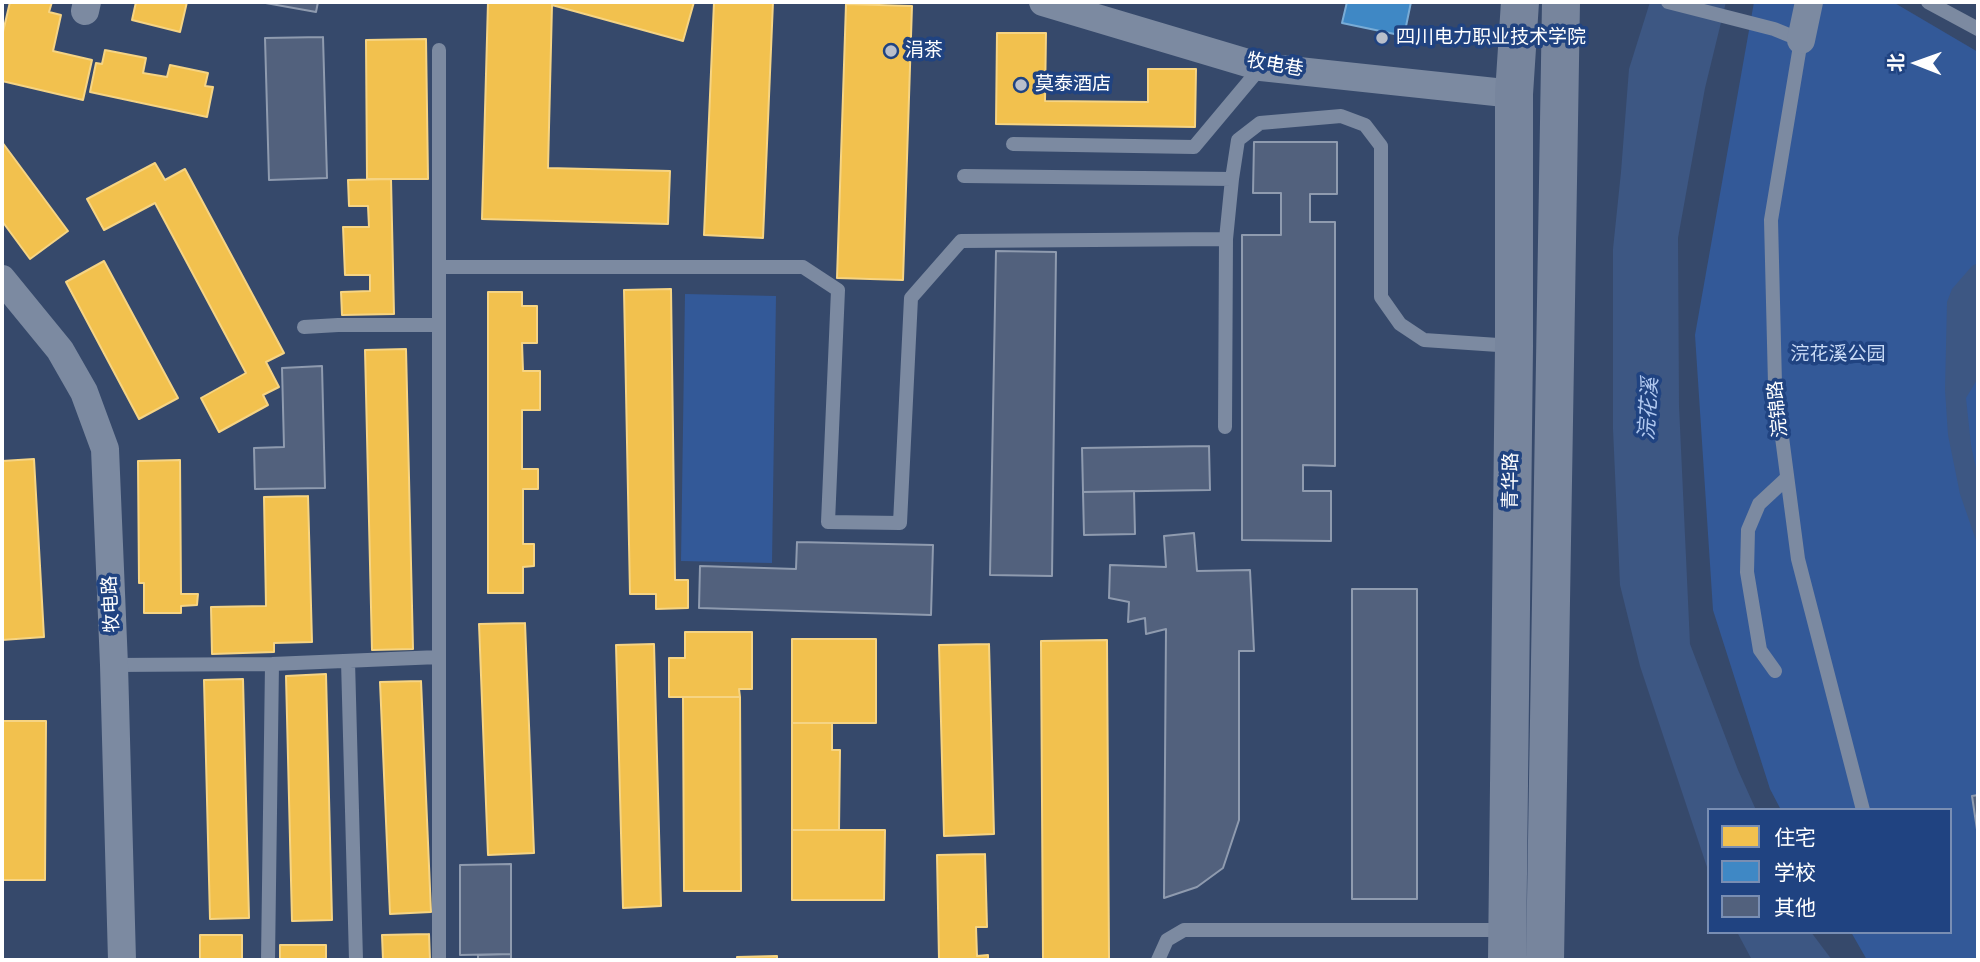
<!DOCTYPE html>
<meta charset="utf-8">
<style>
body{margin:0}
#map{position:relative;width:1980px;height:962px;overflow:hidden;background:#36496b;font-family:"Titillium Web","Noto Sans SC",sans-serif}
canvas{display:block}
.frame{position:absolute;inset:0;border:4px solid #fff;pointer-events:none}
.legend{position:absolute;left:1707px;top:808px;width:245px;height:126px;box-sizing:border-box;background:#204381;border:2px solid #798eb3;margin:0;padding:9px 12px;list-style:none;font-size:21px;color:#fff}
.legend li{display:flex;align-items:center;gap:14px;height:35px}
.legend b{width:35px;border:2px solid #798eb3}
.north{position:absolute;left:1882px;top:28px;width:70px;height:70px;-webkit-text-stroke:5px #204381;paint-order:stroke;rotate:271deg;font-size:19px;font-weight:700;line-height:28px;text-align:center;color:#fff}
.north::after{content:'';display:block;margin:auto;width:24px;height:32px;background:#fff;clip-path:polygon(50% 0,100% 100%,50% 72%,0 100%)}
</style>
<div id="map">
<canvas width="1980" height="962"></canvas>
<div class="frame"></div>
<ul class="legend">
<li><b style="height:19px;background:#f2c14e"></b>住宅</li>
<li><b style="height:19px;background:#3f88c5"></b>学校</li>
<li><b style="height:19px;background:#52617d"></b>其他</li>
</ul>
<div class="north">北</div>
</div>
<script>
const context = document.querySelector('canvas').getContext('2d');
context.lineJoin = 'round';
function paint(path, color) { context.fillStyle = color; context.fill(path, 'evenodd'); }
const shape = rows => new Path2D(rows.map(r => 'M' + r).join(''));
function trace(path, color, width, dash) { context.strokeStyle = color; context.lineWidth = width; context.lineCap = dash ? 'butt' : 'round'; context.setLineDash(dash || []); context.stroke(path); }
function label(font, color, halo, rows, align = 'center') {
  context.font = font + ' "Titillium Web","Noto Sans SC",sans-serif'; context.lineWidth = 7; context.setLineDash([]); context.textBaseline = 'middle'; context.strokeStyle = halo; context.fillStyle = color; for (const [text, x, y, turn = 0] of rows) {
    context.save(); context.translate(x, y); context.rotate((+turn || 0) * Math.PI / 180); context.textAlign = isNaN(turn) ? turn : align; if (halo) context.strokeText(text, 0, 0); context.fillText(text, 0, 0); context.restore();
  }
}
const green = shape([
 [1754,2,1893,2,1978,52,1978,960,1867,960,1851,932,1950,932,1950,810,1781,810,1770,789,1713,610,1695,335],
 [685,294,776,296,772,563,681,561]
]);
const water = shape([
 [1650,2,1726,2,1705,88,1678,238,1679,406,1690,644,1738,770,1756,810,1709,810,1709,873,1640,666,1620,585,1613,429,1613,249,1621,172,1629,69],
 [1978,263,1978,378,1966,398,1971,445,1978,478,1978,546,1960,494,1948,435,1945,390,1947,302,1952,289,1972,266],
 [1737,932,1811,932,1832,960,1752,960]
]);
const homes = shape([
 [10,2,52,2,49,12,61,15,53,51,92,60,83,100,2,81,2,36,10,2],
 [136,2,187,2,180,32,132,20,136,2],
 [488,2,694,2,683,41,552,5,548,168,670,171,668,224,482,219,488,2],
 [714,2,773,2,763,238,704,235,714,2],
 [846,4,912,6,903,280,837,278,846,4],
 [997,33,1046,33,1045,101,1148,102,1148,69,1196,69,1195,127,996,124,997,33],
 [426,39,428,179,367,179,366,40,426,39],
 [105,50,146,58,143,73,167,77,170,65,208,73,205,86,213,87,207,117,90,92,96,63,102,64,105,50],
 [2,142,68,231,30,259,2,221,2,142],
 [155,163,165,180,185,169,284,353,266,362,279,387,263,395,268,405,219,432,201,398,246,373,155,203,104,230,87,199,155,163],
 [391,179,394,314,342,315,341,292,370,291,370,275,345,275,343,227,369,227,368,206,349,206,348,180,391,179],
 [104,261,178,398,139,419,66,282,104,261],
 [671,289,675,580,688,580,688,608,656,609,656,594,630,594,624,290,671,289],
 [488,292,522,292,522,306,537,306,537,343,522,343,523,371,540,371,540,410,522,410,522,469,538,469,538,489,523,489,523,544,534,544,534,566,523,567,523,593,488,593,488,292],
 [406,349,413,649,372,650,365,350,406,349],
 [34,459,44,637,2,640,2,461,34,459],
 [180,460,181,594,198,594,197,605,181,606,181,613,144,613,144,583,139,583,138,461,180,460],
 [308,496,312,642,274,643,274,652,212,654,211,607,266,606,264,497,308,496],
 [525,623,534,853,488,855,479,624,525,623],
 [685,632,752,632,752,689,739,689,740,697,669,697,669,658,685,658,685,632],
 [792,639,876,639,876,723,792,723,792,639],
 [1107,640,1109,960,1043,960,1041,641,1107,640],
 [654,644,661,906,623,908,616,645,654,644],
 [989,644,994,834,944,836,939,645,989,644],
 [326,674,332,920,292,921,286,676,326,674],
 [243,679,249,918,210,919,204,680,243,679],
 [421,681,431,912,390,914,380,682,421,681],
 [683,697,740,697,741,891,684,891,683,697],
 [2,721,46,721,45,880,2,880,2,721],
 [792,723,832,723,832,750,840,750,839,830,792,830,792,723],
 [792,830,885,830,884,900,792,900,792,830],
 [985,854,987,927,976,927,977,956,988,955,988,960,939,960,937,855,985,854],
 [429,934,430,960,383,960,382,935,429,934],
 [200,935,242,935,242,960,200,960,200,935],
 [280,945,326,945,326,960,280,960,280,945],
 [777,956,777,960,737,960,737,957,777,956]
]);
const schools = shape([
 [1347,2,1411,2,1404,36,1342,23,1347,2]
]);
const building = shape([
 [260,2,318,2,316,12,260,2],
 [323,37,327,178,269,180,265,38,323,37],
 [1254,142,1337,142,1337,194,1310,194,1310,222,1335,222,1335,466,1303,465,1303,491,1331,491,1331,541,1242,540,1242,235,1281,235,1281,193,1253,193,1254,142],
 [996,251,1056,252,1052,576,990,575,996,251],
 [322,366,325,488,255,489,254,448,284,447,282,368,322,366],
 [1209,446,1210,490,1083,492,1082,448,1209,446],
 [1134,491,1135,534,1084,535,1083,492,1134,491],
 [1194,533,1197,571,1250,570,1254,651,1239,651,1239,820,1223,868,1197,887,1164,898,1166,629,1146,634,1145,618,1128,622,1129,602,1109,598,1110,565,1166,567,1164,536,1194,533],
 [797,542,933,545,931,615,699,608,700,566,796,569,797,542],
 [1352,589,1417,589,1417,899,1352,899,1352,589],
 [1978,795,1978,836,1972,796,1978,795],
 [511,864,511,954,460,955,460,865,511,864],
 [511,954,511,960,478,960,478,955,511,954]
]);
const lane = shape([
 [1668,2,1774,29,1801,40,1771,220,1775,384,1798,559,1863,810],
 [1928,2,1978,29],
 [439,50,439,960],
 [1013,144,1194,147,1261,67],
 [964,176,1232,179],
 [439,267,803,267,838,290,828,522,900,523,911,298,961,241,1226,239],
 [304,327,338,325,439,325],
 [1225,427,1226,239,1232,179,1238,140,1260,123,1341,116,1365,125,1381,146,1381,297,1400,324,1424,340,1513,346],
 [348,661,356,960],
 [114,665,272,664,439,657],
 [1775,671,1760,650,1747,572,1748,530,1759,504,1787,478],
 [268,960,272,664],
 [1158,960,1167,940,1184,930,1505,930]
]);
const street = shape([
 [1043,2,1261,67,1514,94],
 [85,11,87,2],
 [1801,40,1809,2],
 [2,279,60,350,84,392,105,449,114,665,122,960]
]);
const secondary = shape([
 [1507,960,1514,346,1514,94,1520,2],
 [1545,960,1561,2]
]);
const markers = [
 [1382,38,7,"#b9bfcb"],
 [891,51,7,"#b9bfcb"],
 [1021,85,7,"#b9bfcb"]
];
const poiNames = [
 ["四川电力职业技术学院",1396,38],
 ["涓茶",905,51],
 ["莫泰酒店",1035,85]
];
const streetNames = [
 ["牧电巷",1275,66,10],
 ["浣锦路",1779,409,-96],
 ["青华路",1512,481,-89],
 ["牧电路",112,604,-93]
];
const parkNames = [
 ["浣花溪公园",1838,355]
];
const waterNames = [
 ["浣花溪",1650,409,-86]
];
paint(green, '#335998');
paint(water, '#3d5783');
paint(homes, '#f2c14e');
trace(homes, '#f6d483', 2);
paint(schools, '#3f88c5');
trace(schools, '#79acd6', 2);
paint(building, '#52617d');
trace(building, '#8f9baf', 2);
trace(lane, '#7c8aa1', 14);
trace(street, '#7c8aa1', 28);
trace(secondary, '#77859d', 38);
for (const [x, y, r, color] of markers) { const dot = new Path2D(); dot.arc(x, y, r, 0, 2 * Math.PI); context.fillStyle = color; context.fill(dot); trace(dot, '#204381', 2.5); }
label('19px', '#fff', '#204381', poiNames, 'left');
label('19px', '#fff', '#204381', streetNames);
label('19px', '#c9dbf6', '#204381', parkNames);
label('italic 21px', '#b1c9f0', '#204381', waterNames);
</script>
